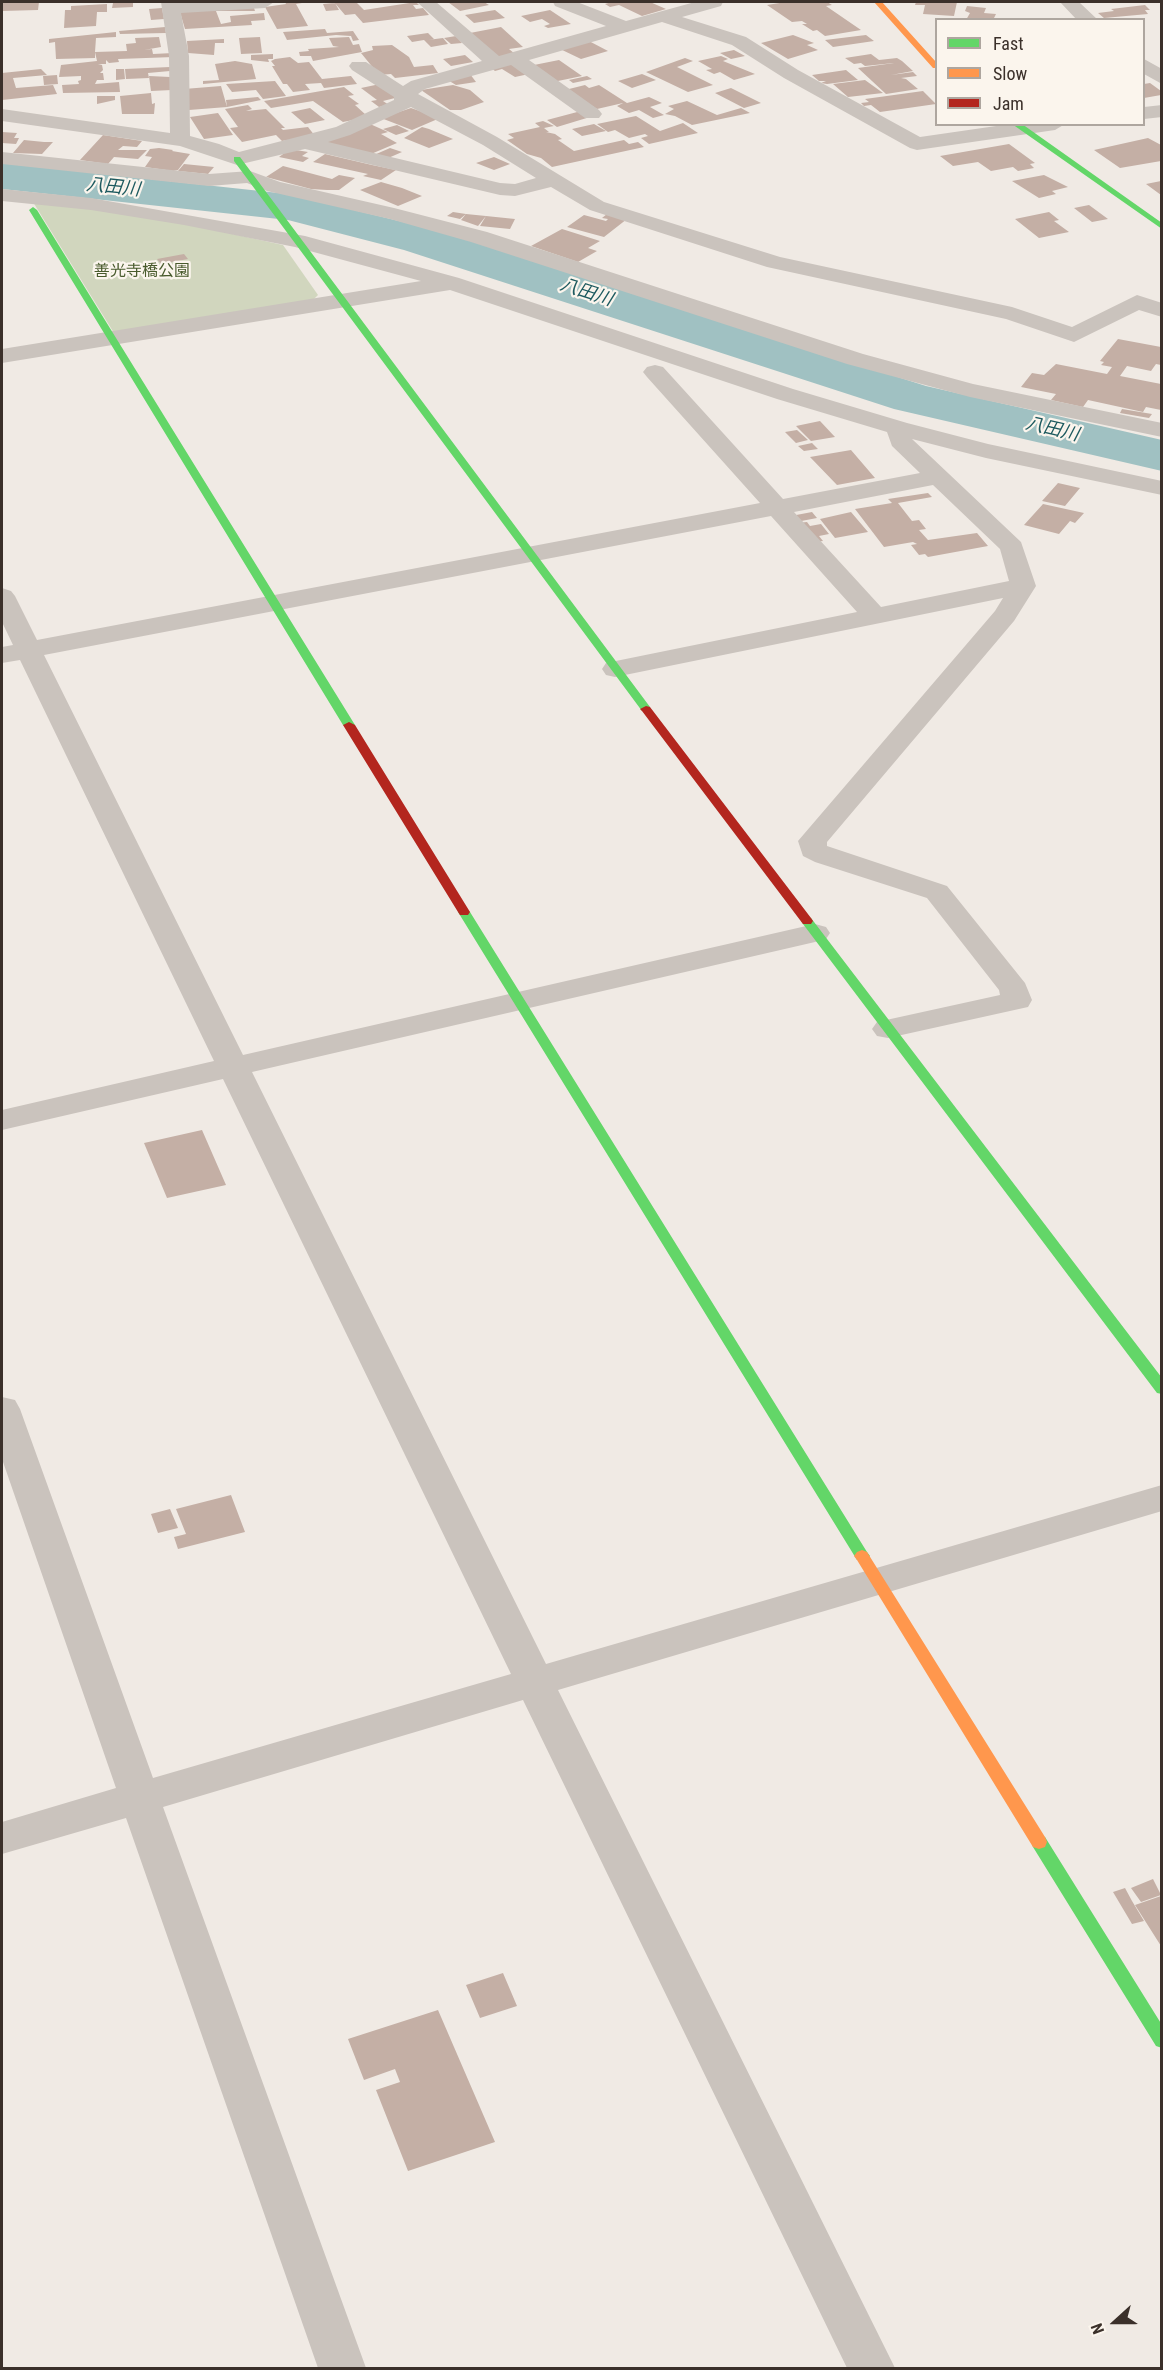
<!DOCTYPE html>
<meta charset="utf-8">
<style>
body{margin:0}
#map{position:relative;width:1163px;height:2370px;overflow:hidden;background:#f0eae4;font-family:"Roboto Condensed",sans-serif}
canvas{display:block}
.frame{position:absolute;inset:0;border:3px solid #3b302a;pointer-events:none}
.legend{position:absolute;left:935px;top:18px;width:210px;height:108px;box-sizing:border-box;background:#fbf5ed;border:2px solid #aea69f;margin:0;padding:8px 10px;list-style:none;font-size:18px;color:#3b302a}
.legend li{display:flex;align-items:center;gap:12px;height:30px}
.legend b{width:30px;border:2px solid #aea69f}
.north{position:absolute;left:1085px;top:2292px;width:60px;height:60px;-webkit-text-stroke:4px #fbf5ed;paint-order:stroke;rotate:249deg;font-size:16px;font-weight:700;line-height:24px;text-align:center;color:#3b302a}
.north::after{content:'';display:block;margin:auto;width:21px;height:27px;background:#3b302a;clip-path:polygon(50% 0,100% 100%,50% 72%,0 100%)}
</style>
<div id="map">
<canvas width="1163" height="2370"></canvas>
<div class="frame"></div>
<ul class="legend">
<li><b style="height:8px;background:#63d668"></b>Fast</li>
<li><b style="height:8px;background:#ff974d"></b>Slow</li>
<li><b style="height:8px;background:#b3261e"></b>Jam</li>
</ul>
<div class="north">N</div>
</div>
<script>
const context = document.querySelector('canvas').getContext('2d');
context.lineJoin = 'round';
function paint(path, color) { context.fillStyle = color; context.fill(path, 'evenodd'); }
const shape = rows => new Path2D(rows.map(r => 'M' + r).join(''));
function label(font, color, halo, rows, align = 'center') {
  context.font = font + ' "Roboto Condensed","Noto Sans JP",sans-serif'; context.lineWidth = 4.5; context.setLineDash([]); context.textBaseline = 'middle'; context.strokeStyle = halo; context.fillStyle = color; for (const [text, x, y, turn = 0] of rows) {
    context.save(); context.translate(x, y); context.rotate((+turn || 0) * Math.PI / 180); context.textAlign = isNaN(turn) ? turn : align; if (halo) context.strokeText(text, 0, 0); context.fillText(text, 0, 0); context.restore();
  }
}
const green = shape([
 [33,202,75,205,196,226,283,245,318,295,312,301,114,333]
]);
const river = shape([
 [2,163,288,194,436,230,926,386,1162,440,1162,471,894,409,404,250,288,220,2,189,2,163]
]);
const building = shape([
 [2,2,39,2,38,10,2,11],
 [133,2,133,7,112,8,113,3],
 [285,2,308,2,296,4,308,26,277,29,265,7,286,4],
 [334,2,356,2,364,10,416,2,419,5,413,5,416,9,423,8,429,15,363,23,355,14,345,15],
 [448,2,484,2,489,5,460,11],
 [612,2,650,2,666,9,642,16,619,5,610,7,605,4],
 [786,2,827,2,832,5,826,6,861,30,825,36,817,30,813,31,802,24,807,24,802,21,792,22,767,5],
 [916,2,957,2,954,16,923,14,925,5,915,5],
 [335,3,339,10,326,11,323,4],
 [107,4,107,12,97,12,96,26,64,28,65,10,71,10,71,6],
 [253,5,255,11,216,11,221,24,231,22,230,16,264,13,265,20,251,21,252,25,185,29,179,9],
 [1145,5,1150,10,1145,10,1148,14,1104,18,1098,13,1114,11,1111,9],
 [967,6,986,8,984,13,996,14,993,20,966,20,970,13,965,11],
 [162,8,164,19,151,20,149,9],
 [495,10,505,18,474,23,465,15],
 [550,10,571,24,548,28,544,26,550,24,542,19,530,22,521,16],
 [165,27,166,33,120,34,119,31],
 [501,27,523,47,509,49,515,54,497,57,470,33],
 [325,29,327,33,353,31,359,40,353,41,351,36,336,35,287,40,283,32],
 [116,32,116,37,96,38,95,52,127,51,126,44,136,43,135,38,159,37,161,47,144,50,152,49,153,54,173,53,174,57,118,59,119,62,109,63,106,60,106,64,98,64,102,65,103,70,100,73,103,73,104,80,97,80,95,84,119,82,120,92,63,93,62,85,79,84,78,81,81,80,81,76,59,77,61,65,97,61,95,52,95,58,56,59,55,42,49,43,49,39],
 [428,33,434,39,428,40,443,38,448,44,431,47,424,40,412,42,407,36],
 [793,35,814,43,807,45,818,50,788,59,761,43],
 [866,35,874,41,833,47,825,40],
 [456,36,462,43,451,44,444,38],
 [260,37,262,53,241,54,239,38],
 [349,37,353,45,359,44,362,52,313,61,311,56,300,56,299,52,309,51,308,49,339,47,333,46,329,38],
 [224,39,224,43,215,43,214,55,188,53,187,41],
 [587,40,608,51,581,59,558,48],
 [392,45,409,57,414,67,433,65,438,73,395,78,391,74,379,75,361,53,373,50,372,46],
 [734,50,745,56,731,59,720,53],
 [273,54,273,59,268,59,269,62,251,60,251,55],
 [871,54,879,60,897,58,902,61,913,71,891,75,913,72,917,76,901,78,906,79,918,89,886,94,858,68,894,63,865,66,861,63,854,64,845,58],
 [465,55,473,62,451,66,443,59],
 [721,56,728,59,723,61,755,74,734,80,720,72,714,74,706,70,712,69,698,61],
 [290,57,298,63,309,62,322,79,351,76,357,84,324,88,321,83,305,84,310,90,293,92,287,84,283,84,272,66,275,66,271,61,275,59],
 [685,58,693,61,677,67,713,85,688,92,646,72],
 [559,60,582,76,553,82,529,66],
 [235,61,252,64,256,79,203,84,203,81,219,80,215,64],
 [513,64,529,74,515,77,502,69,495,71,491,68],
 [170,67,170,71,148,73,149,78,126,79,125,69],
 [41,69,47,75,13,78,16,88,53,85,57,94,2,100,2,73],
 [116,69,124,69,125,79,116,80],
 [846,70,858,80,827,84,821,83,826,81,819,81,812,75],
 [470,74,476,82,456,85,446,79],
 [642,74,656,80,632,88,618,81],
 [57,75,58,84,44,85,43,76],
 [149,76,170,77,172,90,151,91],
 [587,76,592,79,573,83,569,80],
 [865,80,883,93,848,97,833,84],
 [275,81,286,96,263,99,256,90,232,92,226,84],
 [1150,83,1161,91,1161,95,1144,98,1144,84],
 [380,84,399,97,383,101,389,105,379,107,371,101,377,100,361,88],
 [453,85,470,90,484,102,461,110,450,110,421,90],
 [585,85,589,88,599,85,627,103,649,97,662,103,650,107,664,115,653,118,639,110,629,113,617,106,623,103,597,109,565,90],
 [221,86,227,107,189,110,184,89],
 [344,87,354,95,348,96,359,104,355,105,366,115,363,118,343,122,313,101,271,108,264,101],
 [731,88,761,103,744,108,715,93],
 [923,91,936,104,880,112,871,105,864,106,861,103,869,102,865,99],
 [151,93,152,104,155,103,154,114,122,114,120,96],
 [97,96,115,96,115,100,97,104],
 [258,97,261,100,227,107,226,100],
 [687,101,717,115,741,108,750,113,692,125,675,116,665,114,674,109,668,106],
 [248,105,252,109,246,111,266,109,285,128,281,128,283,130,308,127,315,136,282,141,276,135,242,142,230,128,238,127,225,109],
 [310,108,325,120,305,124,291,112],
 [411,108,440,118,412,130,381,118],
 [581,111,590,117,557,127,547,120],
 [218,113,233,135,204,139,190,117],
 [636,116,660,131,683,123,698,133,649,144,641,138,648,136,645,134,629,138,615,130,608,132,597,124],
 [543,121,554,126,544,128,549,132,546,132,555,134,562,139,558,140,574,151,624,140,629,144,638,142,644,147,552,167,541,158,527,154,507,140,514,138,508,134,540,127,535,123],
 [370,124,388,132,381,134,397,143,371,154,316,143],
 [594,124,606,131,582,136,572,129],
 [397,125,409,131,396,135,383,129],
 [422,127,429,129,453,139,429,148,404,138],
 [2,132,17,133,14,138,19,138,16,144,2,143],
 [103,135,142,141,137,147,123,146,118,150,147,150,138,159,114,157,108,164,80,160],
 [1148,138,1161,145,1161,161,1120,168,1094,150],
 [24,140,44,142,53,142,42,154,13,153],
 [1009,144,1035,163,1030,164,1034,168,1018,171,1013,167,991,171,978,162,953,166,940,156],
 [159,148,173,150,172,151,190,154,178,170,173,171,145,167,152,157,145,156,150,149],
 [390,148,402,152,386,159,374,155],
 [290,149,308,152,302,156,309,158,303,162,279,157],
 [325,154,372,165,396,170,381,180,363,176,368,174,313,162],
 [494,157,510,164,494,170,476,163],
 [184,164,214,167,208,174,178,171],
 [283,166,332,179,339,175,355,178,339,190,327,190,311,189,266,177],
 [1044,175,1068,187,1052,191,1056,194,1039,198,1012,181],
 [1161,181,1161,195,1146,184],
 [381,182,402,188,422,196,398,206,360,190],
 [1089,205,1108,219,1092,222,1074,208],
 [453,212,466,214,486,216,478,226,461,220,466,214,460,219,447,216],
 [1049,212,1059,220,1054,221,1069,232,1039,238,1015,219],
 [607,214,627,219,604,237,567,227,584,215,606,221,608,219,602,218],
 [486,216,515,219,510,229,480,226],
 [562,229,600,241,588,248,597,251,578,262,531,246],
 [184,254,188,259,161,264,157,259],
 [1118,339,1161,347,1161,365,1156,364,1151,371,1127,366,1120,376,1161,384,1161,410,1146,407,1143,412,1088,400,1083,407,1051,400,1056,394,1021,387,1032,373,1044,375,1056,364,1107,374,1112,367,1101,365,1104,362,1100,361],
 [1122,409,1152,414,1149,418,1120,413],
 [820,421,835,437,811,441,796,426],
 [797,430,808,440,796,443,785,432],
 [812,443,818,449,804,451,798,446],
 [851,450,875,478,837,485,810,457],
 [1058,483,1080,488,1065,506,1042,501],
 [928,493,932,497,898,503,912,521,919,520,926,529,919,530,928,540,977,533,988,546,928,557,925,554,919,555,911,545,917,544,913,542,884,547,855,509,892,503,888,499],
 [1043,504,1084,513,1075,523,1070,521,1059,534,1024,525],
 [812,512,817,518,796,522,791,516],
 [851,512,868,532,835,538,820,519],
 [807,522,810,526,821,524,829,534,819,536,823,541,815,542,798,523],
 [202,1130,226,1185,167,1198,144,1143],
 [231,1495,245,1532,178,1549,174,1537,186,1534,176,1509],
 [170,1509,178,1528,158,1533,151,1514],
 [1153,1879,1161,1895,1141,1902,1131,1888],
 [1125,1888,1132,1901,1144,1921,1132,1924,1113,1892],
 [1161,1896,1161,1946,1135,1905],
 [503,1973,517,2006,480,2018,466,1985],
 [438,2010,495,2142,408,2171,376,2090,400,2082,395,2069,364,2080,348,2039]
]);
const street = shape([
 [161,2,274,2,265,8,181,13,189,56,190,136,219,144,239,152,336,127,394,100,394,97,352,70,349,66,352,62,366,62,403,86,411,81,482,61,417,2,436,2,499,56,606,26,555,6,553,2,577,2,626,21,695,2,723,2,721,6,682,17,746,37,798,70,920,137,1010,124,1065,124,1055,130,917,150,910,148,784,78,732,45,662,22,529,60,599,110,602,114,599,118,585,118,511,65,425,89,418,94,497,137,604,202,780,257,1012,307,1072,327,1137,295,1162,303,1162,317,1139,310,1074,342,1006,319,767,267,590,210,551,187,515,196,500,195,305,149,237,165,180,146,2,121,2,109,170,133,169,56,161,2],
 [411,107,483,145,536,178,515,184,500,183,328,142,350,135,411,107],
 [1060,2,1079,2,1098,20,1077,20,1060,2],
 [1144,59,1162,69,1162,84,1144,74,1144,59],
 [1162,105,1162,117,1144,119,1144,107,1162,105],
 [2,152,209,174,250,171,280,182,394,208,487,232,863,354,973,384,1162,423,1162,437,970,397,847,364,471,242,390,219,267,191,247,183,209,186,2,164,2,152],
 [2,189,91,198,305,236,459,278,793,389,907,423,988,444,1162,481,1162,495,986,458,912,439,1021,542,1036,586,1014,621,827,842,827,846,947,886,1025,983,1032,1000,1028,1007,888,1038,877,1036,872,1029,877,1022,1000,995,999,990,927,898,815,862,803,856,798,841,995,611,1003,598,615,677,606,675,602,669,606,663,857,612,771,516,44,655,243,1055,815,924,826,927,830,933,826,939,815,942,252,1072,546,1664,1162,1485,1162,1511,558,1690,895,2368,847,2368,523,1700,163,1807,366,2368,318,2368,126,1818,2,1854,2,1822,116,1788,2,1459,2,1397,15,1400,20,1409,153,1778,511,1674,223,1079,2,1130,2,1110,214,1061,20,660,2,663,2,647,13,645,2,622,2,588,11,591,15,596,37,640,760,503,647,377,643,372,647,367,655,365,663,367,783,499,920,473,892,446,887,432,777,399,450,290,2,363,2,349,421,281,295,247,184,225,91,210,2,201,2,189],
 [933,485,1000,549,1009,581,881,607,794,512,933,485]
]);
const fast = shape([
 [1012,124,1022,124,1162,223,1162,229,1012,124],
 [234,157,240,157,650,707,650,711,642,711,234,161,234,157],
 [33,207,37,210,355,725,353,727,349,728,343,725,29,210,33,207],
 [464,908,470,912,867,1552,870,1556,867,1560,857,1560,458,912,464,908],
 [807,917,811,918,1162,1378,1162,1394,1157,1393,803,924,801,921,807,917],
 [1039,1835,1045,1837,1162,2025,1162,2048,1156,2046,1033,1847,1031,1842,1033,1837,1039,1835]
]);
const slow = shape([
 [874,2,882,2,936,62,936,68,933,68,874,2],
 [862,1550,867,1552,1045,1837,1047,1842,1045,1847,1039,1849,1033,1847,857,1560,854,1556,857,1552,862,1550]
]);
const jam = shape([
 [646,706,650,707,811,918,813,921,811,924,803,924,642,711,640,709,646,706],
 [349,722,355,725,470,912,468,915,460,915,458,912,343,725,349,722]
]);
const farParknames = [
 ["善光寺橋公園",142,272]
];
const farWaternames = [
 ["八田川",113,188,6],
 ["八田川",586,293,18],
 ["八田川",1052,430,13]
];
paint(green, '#d1d6be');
paint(river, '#a0c1c2');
paint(building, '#c4afa5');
paint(street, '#cac3bd');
paint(fast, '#63d668');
paint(slow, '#ff974d');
paint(jam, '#b3261e');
label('16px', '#495b2d', '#fbf5ed', farParknames);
label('italic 18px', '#1d5a5f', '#fbf5ed', farWaternames);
</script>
